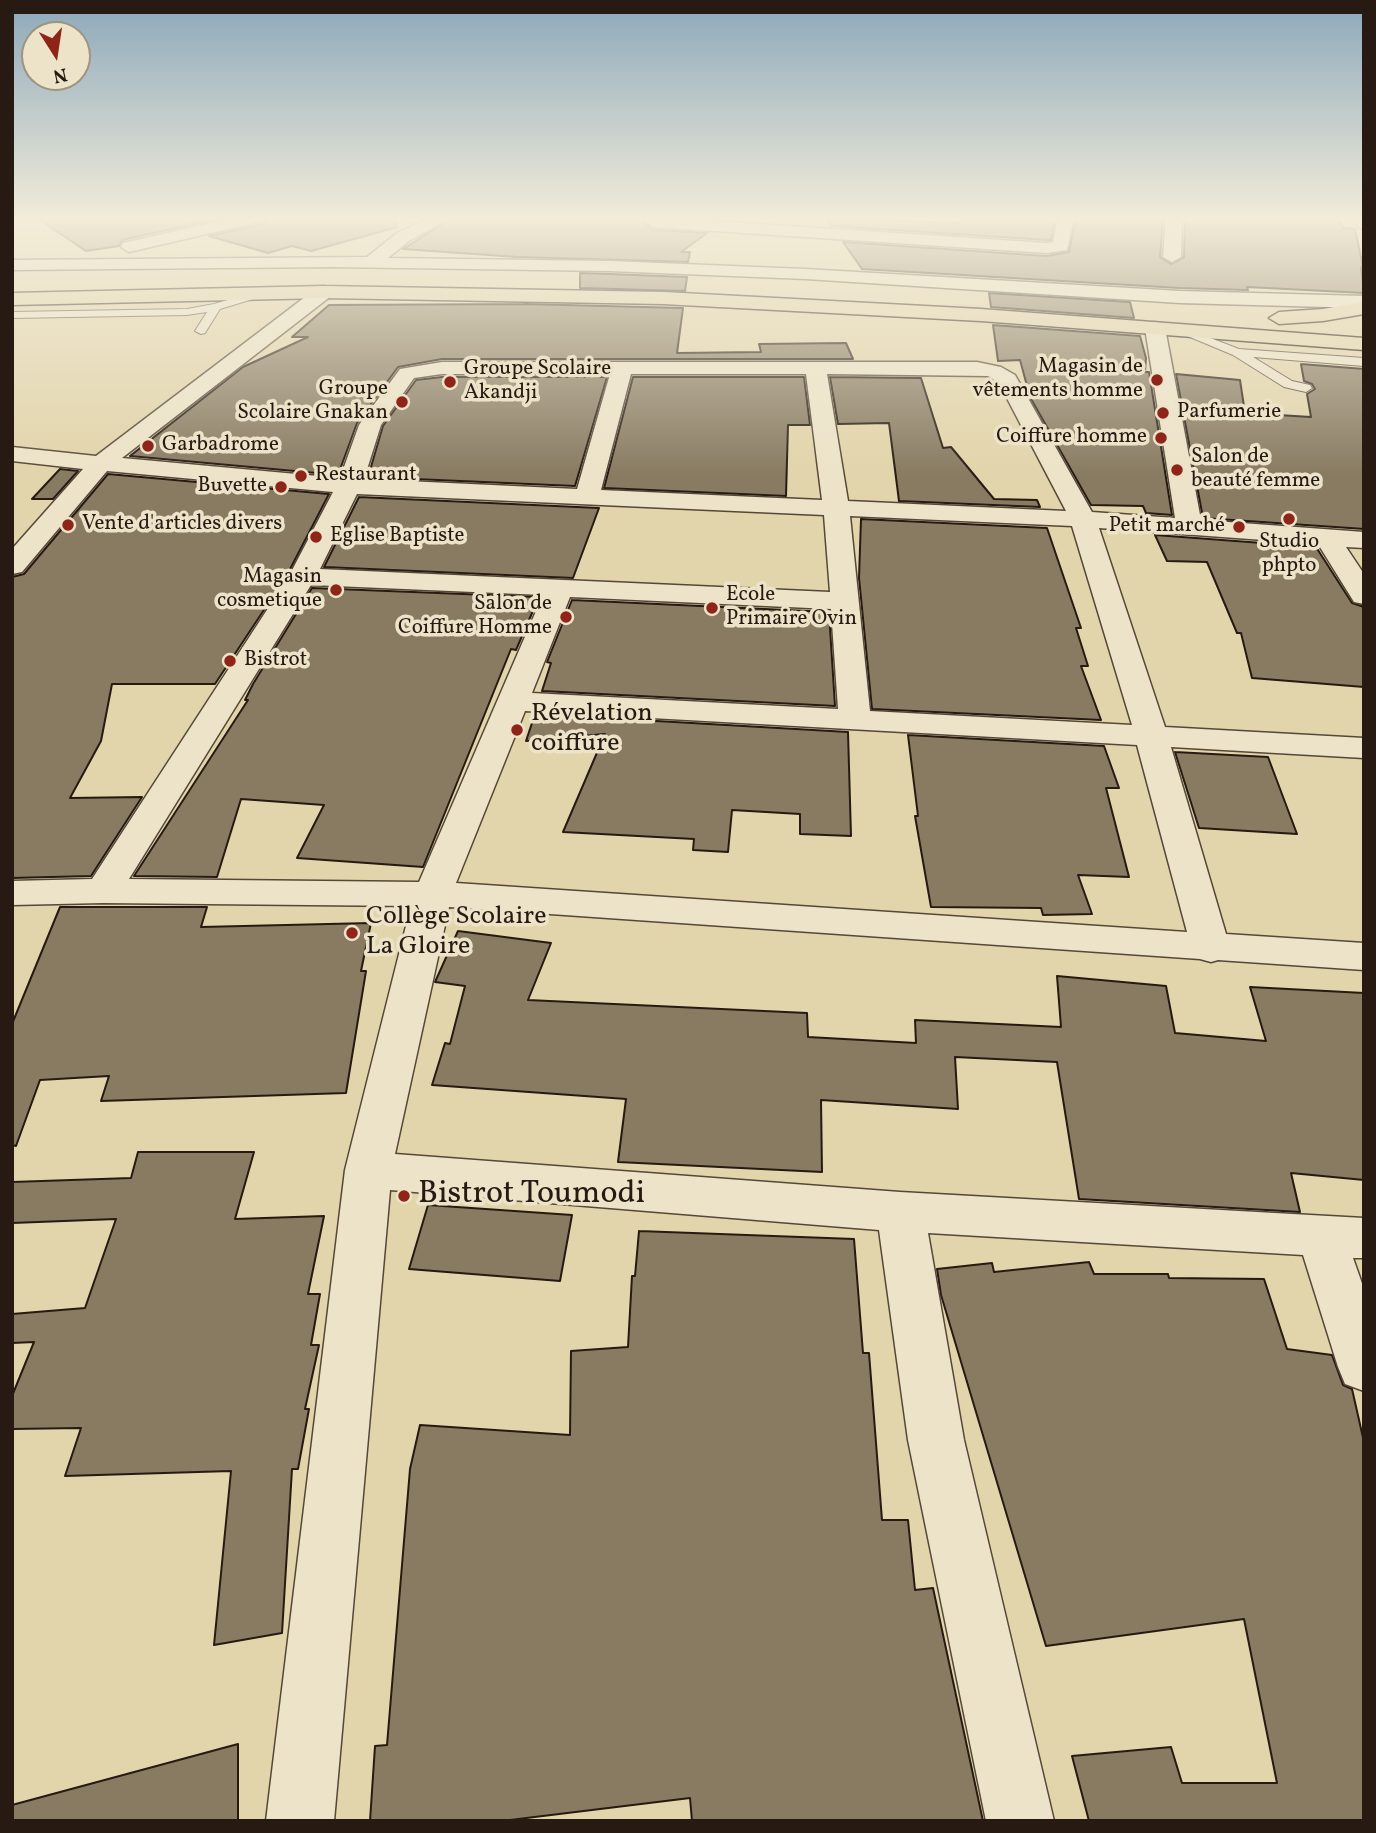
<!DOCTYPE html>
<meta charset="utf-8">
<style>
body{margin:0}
#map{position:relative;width:1376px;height:1833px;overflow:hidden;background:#e2d4ab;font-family:Vollkorn,serif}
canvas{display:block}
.frame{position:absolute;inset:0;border:14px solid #261a12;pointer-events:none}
.north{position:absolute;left:21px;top:21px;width:70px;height:70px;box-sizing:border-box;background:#ece3c8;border:2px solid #9d937f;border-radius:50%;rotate:168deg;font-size:19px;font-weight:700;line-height:28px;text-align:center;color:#261a12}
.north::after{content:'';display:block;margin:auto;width:24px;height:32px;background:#8f2418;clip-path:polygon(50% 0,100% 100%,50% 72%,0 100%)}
</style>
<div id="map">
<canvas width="1376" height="1833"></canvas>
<div class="frame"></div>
<div class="north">N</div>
</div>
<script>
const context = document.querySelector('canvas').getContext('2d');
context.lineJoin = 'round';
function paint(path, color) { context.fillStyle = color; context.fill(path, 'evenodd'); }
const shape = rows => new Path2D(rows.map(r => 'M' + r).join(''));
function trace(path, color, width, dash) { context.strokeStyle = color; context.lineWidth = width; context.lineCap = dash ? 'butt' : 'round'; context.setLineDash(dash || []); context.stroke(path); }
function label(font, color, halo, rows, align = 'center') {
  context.font = font + ' Vollkorn,serif'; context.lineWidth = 7; context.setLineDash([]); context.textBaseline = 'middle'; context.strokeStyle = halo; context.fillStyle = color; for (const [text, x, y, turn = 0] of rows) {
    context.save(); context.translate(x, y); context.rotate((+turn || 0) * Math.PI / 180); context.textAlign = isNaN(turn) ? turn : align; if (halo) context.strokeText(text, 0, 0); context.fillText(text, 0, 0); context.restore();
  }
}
const building = shape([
 [37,218,222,218,122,240,119,246,86,251,37,218],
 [267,218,396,218,397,227,311,251,292,246,268,253,209,236,264,224,267,218],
 [452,218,645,218,644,224,653,230,707,233,681,252,690,252,688,262,517,257,403,249,452,218],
 [825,218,960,223,962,218,1055,218,1051,240,1047,240,831,226,825,218],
 [1076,218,1163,218,1160,257,1171,264,1184,257,1185,218,1339,218,1343,228,1355,229,1363,267,1361,267,1364,293,1247,287,1248,290,1179,288,862,269,843,242,1047,256,1069,252,1076,218],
 [580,273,609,274,687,277,685,291,580,288,580,273],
 [989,293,1130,302,1134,318,991,307,989,293],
 [525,304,683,308,677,353,761,352,759,344,846,343,853,359,442,359,398,367,357,423,338,475,130,456,243,367,308,337,292,337,329,305,525,304],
 [993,325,1140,336,1146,358,1145,372,1149,372,1172,515,1146,513,1143,506,1091,505,1030,397,1020,360,998,361,993,325],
 [1301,364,1364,369,1364,529,1203,518,1176,374,1240,380,1245,413,1311,417,1307,394,1315,389,1312,384,1304,381,1301,364],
 [442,377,607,377,575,486,368,477,383,426,416,380,442,377],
 [633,377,804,377,810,425,788,425,786,496,604,488,633,377],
 [830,377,921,378,943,448,951,447,994,499,1037,500,1040,507,899,501,889,423,838,424,830,377],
 [60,469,78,471,53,499,32,499,60,469],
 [108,474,329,494,287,575,215,684,112,684,101,741,70,798,142,797,91,876,12,878,12,577,24,574,108,474],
 [359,497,599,508,573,578,324,567,359,497],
 [861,519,1047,528,1081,628,1076,628,1088,666,1081,666,1101,720,872,709,859,578,861,519],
 [1155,535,1316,547,1352,603,1364,607,1364,687,1252,678,1241,633,1237,633,1207,562,1167,561,1155,535],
 [312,588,539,597,516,650,511,649,423,867,297,858,324,805,241,799,217,877,134,876,248,700,245,700,253,684,312,588],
 [572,600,829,612,835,706,542,691,551,663,547,662,572,600],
 [535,714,848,732,851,836,800,834,800,814,732,810,728,852,693,850,694,839,563,832,605,734,526,741,535,714],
 [908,735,1104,746,1119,788,1106,788,1129,877,1078,875,1092,914,1043,915,1041,908,931,907,915,816,918,816,908,735],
 [1175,752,1268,757,1297,834,1199,828,1175,752],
 [60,907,207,907,201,927,371,923,361,971,366,971,346,1093,101,1101,109,1076,40,1080,16,1146,12,1145,12,1024,60,907],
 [458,931,551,943,528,1000,807,1013,808,1037,916,1043,915,1020,1061,1027,1057,976,1166,986,1175,1033,1266,1041,1250,987,1364,993,1364,1180,1291,1173,1300,1212,1079,1199,1057,1062,955,1057,958,1109,821,1100,822,1172,618,1162,626,1099,432,1085,445,1043,450,1044,465,986,435,982,458,931],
 [138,1152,254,1152,235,1219,324,1216,308,1294,320,1294,311,1345,319,1345,305,1409,309,1409,298,1469,292,1469,282,1633,214,1645,231,1471,65,1476,81,1428,12,1429,12,1396,34,1342,12,1343,12,1314,85,1308,116,1219,12,1223,12,1182,131,1178,138,1152],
 [428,1205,572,1215,560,1281,409,1269,428,1205],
 [639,1231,854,1239,863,1353,869,1353,882,1520,908,1520,915,1590,933,1588,983,1821,692,1821,690,1798,502,1821,370,1821,375,1746,387,1745,410,1469,420,1425,570,1435,571,1351,628,1347,632,1276,635,1276,639,1231],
 [1089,1262,1094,1274,1168,1274,1169,1278,1264,1279,1287,1349,1332,1355,1343,1385,1352,1389,1364,1442,1364,1821,1089,1821,1072,1756,1171,1747,1182,1783,1277,1783,1244,1619,1046,1646,941,1295,937,1269,992,1263,994,1272,1089,1262],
 [238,1744,238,1821,12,1821,12,1805,238,1744]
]);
const service = shape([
 [262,290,266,291,266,295,220,309,205,333,201,334,195,331,207,312,187,315,12,318,12,312,187,309,214,304,262,290],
 [1182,327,1239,349,1364,358,1364,366,1253,357,1292,381,1310,385,1312,388,1306,392,1284,387,1233,355,1178,332,1176,330,1182,327]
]);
const minor = shape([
 [235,218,265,218,263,221,129,252,121,247,123,243,235,218],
 [429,218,450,218,409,241,388,258,609,261,806,269,1180,291,1364,296,1364,308,1180,303,806,279,609,271,333,267,12,270,12,260,367,257,397,233,429,218],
 [668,218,1047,243,1053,242,1058,218,1074,218,1067,250,1047,253,653,227,645,222,649,218,668,218],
 [1166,218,1182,218,1181,257,1172,262,1163,257,1166,218],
 [1354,218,1364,218,1364,229,1358,227,1354,218],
 [324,286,333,292,331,296,122,458,340,478,359,425,400,369,442,362,977,362,1001,367,1015,375,1092,512,1175,518,1145,328,1155,322,1165,328,1201,520,1364,532,1364,548,1346,547,1364,574,1364,604,1354,602,1318,544,1099,528,1165,727,1364,738,1364,758,1171,747,1226,934,1364,943,1364,970,1218,960,1211,962,1200,959,449,907,395,1154,900,1192,1364,1218,1364,1258,1353,1258,1364,1289,1364,1391,1345,1384,1338,1367,1303,1255,928,1233,964,1440,1054,1821,986,1821,908,1440,879,1230,390,1190,334,1821,266,1821,345,1170,411,906,103,903,12,905,12,881,92,879,289,576,333,492,107,471,22,572,12,574,12,549,83,469,12,461,12,447,96,456,317,288,324,286],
 [442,374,610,374,577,489,364,479,381,425,414,378,442,374],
 [631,374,806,374,822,500,601,490,631,374],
 [827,374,988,376,999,383,1066,511,848,501,827,374],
 [357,494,824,515,830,592,320,569,357,494],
 [850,516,1072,526,1132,725,870,711,850,516],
 [311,585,543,595,419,882,129,879,311,585],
 [570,597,831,609,838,709,532,693,570,597],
 [525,711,1137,745,1187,932,456,883,525,711]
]);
const motorway = shape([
 [324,286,663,292,981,309,1364,338,1364,350,981,321,663,304,324,298,12,305,12,293,324,286],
 [1364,302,1364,314,1323,321,1279,324,1269,318,1279,312,1323,309,1364,302]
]);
const markers = [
 [1157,380,7,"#8f2418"],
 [450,382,7,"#8f2418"],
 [402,402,7,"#8f2418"],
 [1163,413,7,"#8f2418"],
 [1161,438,7,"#8f2418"],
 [148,446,7,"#8f2418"],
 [1177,470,7,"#8f2418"],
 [301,476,7,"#8f2418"],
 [281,487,7,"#8f2418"],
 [1289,519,7,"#8f2418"],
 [68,525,7,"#8f2418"],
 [1239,527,7,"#8f2418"],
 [316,537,7,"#8f2418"],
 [336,590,7,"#8f2418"],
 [712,608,7,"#8f2418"],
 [566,617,7,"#8f2418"],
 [230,661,7,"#8f2418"],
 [517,730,7,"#8f2418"],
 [352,933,7,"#8f2418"],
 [404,1196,7,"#8f2418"]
];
const farPoinames = [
 ["Magasin de",1143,368,"right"],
 ["vêtements homme",1143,392,"right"],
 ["Groupe Scolaire",464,370],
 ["Akandji",464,394],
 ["Groupe",388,390,"right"],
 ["Scolaire Gnakan",388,414,"right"],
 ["Parfumerie",1177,413],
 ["Coiffure homme",1147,438,"right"],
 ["Garbadrome",162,446],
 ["Salon de",1191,458],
 ["beauté femme",1191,482],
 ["Restaurant",315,476],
 ["Buvette",267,487,"right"],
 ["Vente d'articles divers",82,525],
 ["Petit marché",1225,527,"right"],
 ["Eglise Baptiste",330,537],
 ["Studio",1289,543,"center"],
 ["phpto",1289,567,"center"],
 ["Magasin",322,578,"right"],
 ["cosmetique",322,602,"right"],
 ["Ecole",726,596],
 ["Primaire Ovin",726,620],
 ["Salon de",552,605,"right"],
 ["Coiffure Homme",552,629,"right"],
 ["Bistrot",244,661]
];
const poiNames = [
 ["Révelation",531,715],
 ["coiffure",531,745],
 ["Collège Scolaire",366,918],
 ["La Gloire",366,948]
];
const nearPoinames = [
 ["Bistrot Toumodi",418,1196]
];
paint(building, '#887b62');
trace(building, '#261a12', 2);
trace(service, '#554838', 2);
trace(minor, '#554838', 3);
trace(motorway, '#261a12', 3);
paint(service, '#ece3c8');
paint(minor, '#ece3c8');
paint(motorway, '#e2d4ab');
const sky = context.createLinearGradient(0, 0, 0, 475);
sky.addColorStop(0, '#8ca8bb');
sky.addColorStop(0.46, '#f2ecd9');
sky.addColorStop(1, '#f2ecd900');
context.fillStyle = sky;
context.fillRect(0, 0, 1376, 475);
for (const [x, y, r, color] of markers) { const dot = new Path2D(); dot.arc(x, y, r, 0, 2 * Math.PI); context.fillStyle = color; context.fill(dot); trace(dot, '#ece3c8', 2.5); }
label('21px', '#261a12', '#ece3c8', farPoinames, 'left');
label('26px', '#261a12', '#ece3c8', poiNames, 'left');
label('32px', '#261a12', '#ece3c8', nearPoinames, 'left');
</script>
